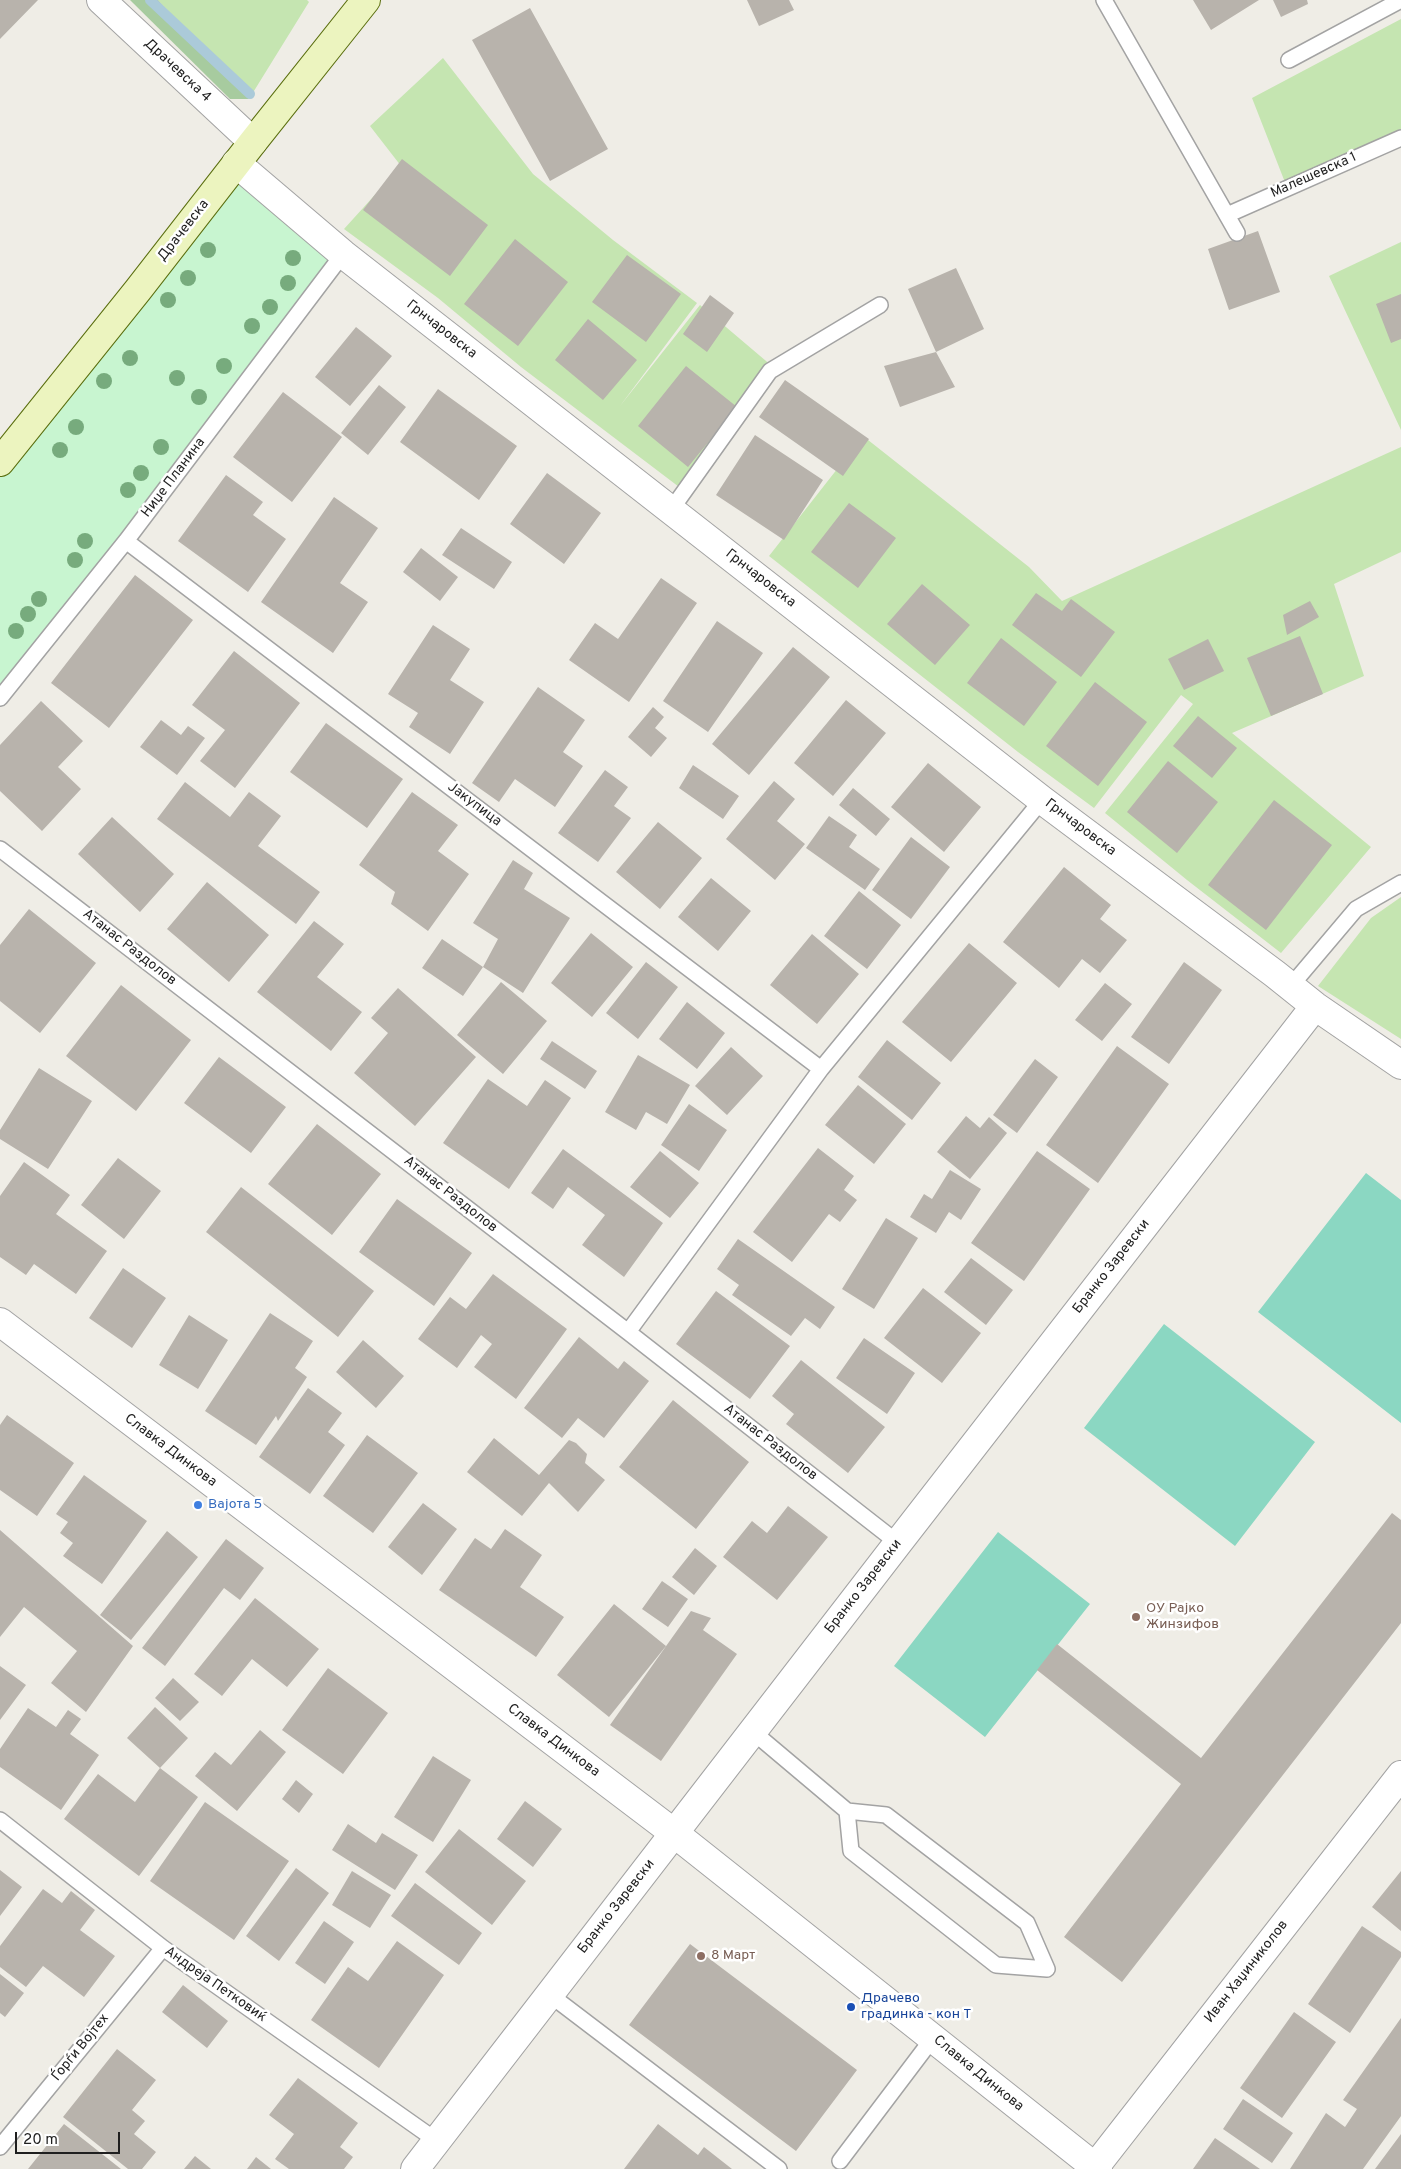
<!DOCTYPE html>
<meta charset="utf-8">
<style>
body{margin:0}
#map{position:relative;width:1401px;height:2169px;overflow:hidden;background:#efede6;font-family:Overpass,sans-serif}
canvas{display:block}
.scale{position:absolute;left:15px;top:2132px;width:105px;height:22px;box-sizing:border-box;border:2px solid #1f1f1f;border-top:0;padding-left:6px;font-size:15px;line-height:18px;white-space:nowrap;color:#1f1f1f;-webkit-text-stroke:4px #fff;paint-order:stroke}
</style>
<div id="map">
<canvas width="1401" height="2169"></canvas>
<div class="scale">20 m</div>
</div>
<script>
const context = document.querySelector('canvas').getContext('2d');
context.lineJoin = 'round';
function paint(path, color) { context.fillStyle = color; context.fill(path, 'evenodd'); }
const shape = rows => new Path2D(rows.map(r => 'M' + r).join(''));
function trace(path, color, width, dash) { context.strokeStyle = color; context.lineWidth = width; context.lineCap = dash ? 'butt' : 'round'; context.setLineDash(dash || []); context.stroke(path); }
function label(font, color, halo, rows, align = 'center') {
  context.font = font + ' Overpass,sans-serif'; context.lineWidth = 5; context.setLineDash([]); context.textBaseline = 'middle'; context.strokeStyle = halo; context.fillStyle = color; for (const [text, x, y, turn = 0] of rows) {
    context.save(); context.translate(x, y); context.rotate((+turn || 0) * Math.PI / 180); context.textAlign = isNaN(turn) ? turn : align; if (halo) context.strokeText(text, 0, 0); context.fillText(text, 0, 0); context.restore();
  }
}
const grass = shape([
 [158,0,307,0,309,2,249,99],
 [1401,19,1401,132,1288,190,1252,98],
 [443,58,533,174,613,240,697,303,620,406,700,305,779,372,687,493,521,367,438,298,344,229,401,166,370,126],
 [1401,242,1401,430,1329,276],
 [863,436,1029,567,1062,601,1401,447,1401,552,1334,584,1364,676,1232,733,1371,847,1281,953,1187,880,1105,813,1193,704,1181,695,1094,808,1018,752,769,556],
 [1401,897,1401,1039,1318,986,1371,918]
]);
const forest = shape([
 [130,0,158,0,249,99,230,99]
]);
const park = shape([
 [236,163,343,254,0,698,0,458]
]);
const pitch = shape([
 [1366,1173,1401,1200,1401,1423,1258,1312],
 [1164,1324,1315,1442,1235,1546,1084,1428],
 [998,1532,1090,1604,985,1737,894,1666]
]);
const stream = shape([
 [150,0,250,94]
]);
const building = shape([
 [0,0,38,0,0,39],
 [747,0,789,0,794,10,759,26],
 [1193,0,1259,0,1211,30],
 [1273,0,1307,0,1308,4,1281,17],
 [530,8,608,149,550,181,472,40],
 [402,159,488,225,450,276,363,210],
 [1258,231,1280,292,1229,310,1208,249],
 [515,239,568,282,518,346,464,304],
 [627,255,681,294,646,342,592,302],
 [956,268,984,329,936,352,955,387,900,407,884,366,936,352,908,289],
 [1401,294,1401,339,1391,343,1376,304],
 [710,295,734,313,707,352,683,334],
 [588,319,637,360,603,400,555,360],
 [356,327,392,356,350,406,315,377],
 [686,366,737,407,688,467,638,426],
 [785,380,869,439,843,476,759,417],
 [379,385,406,407,368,455,341,433],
 [438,389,517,446,479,500,400,442],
 [283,392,342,437,292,502,233,457],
 [755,435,823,480,784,540,716,495],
 [547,473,601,513,564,564,510,524],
 [226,475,263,502,253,515,286,539,248,592,178,541],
 [334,497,378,528,340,583,368,602,333,653,261,602],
 [849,503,896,538,858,588,811,552],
 [461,528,512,562,494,589,442,555],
 [421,548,458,577,440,601,403,572],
 [135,575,193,620,109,728,51,683],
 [661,578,697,603,629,702,569,660,595,623,618,639],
 [922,584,970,625,935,665,887,624],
 [1036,593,1062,611,1071,599,1115,632,1081,677,1012,625],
 [1310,601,1319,617,1287,635,1283,615],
 [717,621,763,653,708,732,663,701],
 [433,625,470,649,450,680,484,702,450,754,409,727,418,713,388,694],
 [1300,636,1323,694,1271,716,1247,658],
 [1001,638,1057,682,1024,726,967,683],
 [1208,639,1224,671,1184,690,1168,659],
 [793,647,830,677,749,775,712,744],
 [234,651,300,703,235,788,200,761,225,730,192,705],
 [1095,682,1147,722,1098,786,1046,746],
 [538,687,585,720,563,752,583,766,555,807,515,779,499,802,472,783],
 [846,700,886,733,833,796,794,763],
 [41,701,83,741,58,767,81,789,42,831,0,791,0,745],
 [653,707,664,717,655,728,667,738,651,757,628,737],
 [1198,716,1237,748,1212,778,1173,746],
 [161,720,181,735,188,726,205,738,177,775,140,747],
 [326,723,403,779,367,828,290,772],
 [1168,761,1218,802,1177,853,1127,812],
 [928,763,981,807,944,852,891,807],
 [693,765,739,796,723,819,679,788],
 [605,770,628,787,614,806,631,818,598,862,558,833],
 [774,781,795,799,777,821,805,844,775,880,726,839],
 [185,782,230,817,249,792,281,816,258,846,320,892,296,924,157,819],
 [853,788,890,819,876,836,839,805],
 [412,792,458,825,438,851,469,874,428,931,391,904,395,892,359,865],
 [1274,800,1332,845,1266,930,1208,885],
 [829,816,857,835,849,847,880,869,865,890,806,848],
 [112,817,174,874,140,912,78,854],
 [658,822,702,858,660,909,616,872],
 [911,837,950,867,911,919,872,890],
 [513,860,533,873,524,889,570,918,523,993,483,967,463,996,422,968,442,939,483,967,498,939,473,923],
 [1064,867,1111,905,1100,919,1127,940,1100,973,1082,959,1059,988,1003,942],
 [711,878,751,911,718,951,678,917],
 [207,882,269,935,229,982,167,929],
 [859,891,901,925,867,969,824,936],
 [29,909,96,963,40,1033,0,1001,0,945],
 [314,921,344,944,317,977,362,1012,331,1051,257,992],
 [591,933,633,967,592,1017,551,983],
 [812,934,859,974,817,1024,770,985],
 [969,943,1017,983,951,1062,902,1022],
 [646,962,678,987,638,1039,606,1013],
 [1184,962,1222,990,1169,1064,1131,1037],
 [501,982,547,1021,503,1074,457,1035],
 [1105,983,1132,1004,1102,1041,1075,1020],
 [121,985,191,1040,136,1111,66,1056],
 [398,988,476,1057,415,1126,354,1073,388,1033,371,1018],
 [687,1002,725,1033,697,1069,659,1039],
 [887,1040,941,1083,912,1120,858,1077],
 [552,1041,597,1071,585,1089,540,1059],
 [1117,1046,1169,1084,1098,1183,1046,1145],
 [731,1047,763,1076,727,1115,695,1086],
 [638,1055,690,1085,667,1124,646,1112,636,1130,605,1112],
 [219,1057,286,1107,251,1153,184,1103],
 [1035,1059,1058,1077,1017,1133,993,1115],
 [39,1068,92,1101,48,1169,0,1139,0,1130],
 [488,1079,527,1106,545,1080,571,1098,509,1189,443,1143],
 [858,1085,906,1124,874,1164,825,1125],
 [689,1104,727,1130,699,1171,661,1145],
 [966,1116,980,1128,989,1117,1007,1133,970,1179,937,1152],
 [317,1124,381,1174,332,1235,268,1184],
 [818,1148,854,1176,844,1190,857,1200,840,1222,829,1214,792,1262,753,1232],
 [563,1149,663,1223,624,1277,582,1245,605,1215,568,1187,553,1209,531,1193],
 [660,1151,699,1183,670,1218,630,1187],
 [1037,1151,1090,1189,1024,1281,971,1243],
 [118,1158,161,1191,124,1239,81,1205],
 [24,1162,70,1195,56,1214,107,1251,76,1294,34,1264,26,1275,0,1257,0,1196],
 [950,1170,981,1189,961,1220,949,1212,936,1233,910,1217,924,1194,932,1199],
 [241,1187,374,1291,338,1337,206,1232],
 [397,1199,472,1253,434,1306,359,1252],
 [886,1218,918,1238,874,1309,842,1289],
 [738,1239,835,1307,820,1329,805,1318,791,1336,732,1295,739,1285,717,1269],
 [971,1258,1013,1290,986,1325,944,1292],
 [123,1268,166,1298,132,1348,89,1318],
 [493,1274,567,1329,516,1399,474,1367,492,1344,481,1335,457,1368,418,1339,450,1297,466,1309],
 [923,1288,981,1333,942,1383,884,1338],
 [716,1291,790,1346,750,1399,676,1344],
 [270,1313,313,1341,295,1368,307,1377,278,1421,276,1416,256,1445,205,1411],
 [189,1315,228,1340,198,1389,159,1365],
 [579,1337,618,1369,624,1361,649,1381,604,1438,578,1418,562,1438,524,1408],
 [864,1338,915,1373,887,1414,836,1378],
 [363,1340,404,1376,376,1408,336,1372],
 [801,1360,885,1427,848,1473,786,1424,794,1414,772,1396],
 [308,1388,342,1413,328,1432,345,1445,310,1494,259,1457],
 [673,1400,749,1462,696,1529,619,1467],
 [7,1415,74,1463,37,1516,0,1490,0,1425],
 [367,1435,418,1473,373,1533,323,1496],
 [494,1438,539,1475,569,1440,576,1443,587,1454,585,1463,605,1480,578,1512,549,1483,522,1516,467,1472],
 [84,1475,147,1521,102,1584,63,1556,73,1543,60,1533,68,1522,56,1514],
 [423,1503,457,1529,422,1575,388,1547],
 [788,1506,828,1537,777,1600,723,1557,752,1521,767,1533],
 [1392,1513,1401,1520,1401,1623,1122,1982,1064,1937,1181,1784,1037,1670,1057,1644,1201,1758],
 [505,1529,542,1555,520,1587,564,1617,536,1657,439,1590,475,1538,491,1549],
 [0,1530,133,1646,86,1712,51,1683,77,1651,24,1607,0,1637],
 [167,1531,198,1557,131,1640,100,1615],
 [226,1539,264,1568,240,1600,224,1588,165,1666,142,1648],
 [695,1548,717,1566,694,1595,672,1577],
 [662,1581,688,1599,668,1627,642,1609],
 [255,1598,319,1649,287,1687,252,1659,222,1696,194,1674],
 [614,1604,666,1646,609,1717,557,1675],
 [691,1611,711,1618,703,1630,737,1654,661,1761,610,1725],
 [0,1666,26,1685,0,1720],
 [328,1668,388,1713,343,1774,282,1730],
 [173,1678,199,1702,180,1721,155,1698],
 [155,1707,188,1738,160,1768,127,1738],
 [28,1708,56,1727,68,1710,81,1719,70,1734,99,1755,61,1810,0,1767,0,1749],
 [260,1730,286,1752,237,1811,195,1776,215,1752,231,1765],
 [433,1756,471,1780,433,1842,394,1817],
 [160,1768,198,1797,139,1876,64,1819,98,1774,135,1802],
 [296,1780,313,1794,299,1813,282,1799],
 [525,1801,562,1829,533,1867,497,1839],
 [205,1802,289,1861,234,1940,150,1881],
 [348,1824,376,1843,382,1833,418,1855,395,1890,332,1850],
 [459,1829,526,1881,492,1925,425,1872],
 [296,1868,329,1893,279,1961,246,1936],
 [0,1870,22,1887,0,1916],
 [352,1871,391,1895,370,1928,332,1905],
 [1401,1871,1401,1931,1372,1907],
 [415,1883,482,1933,459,1965,391,1916],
 [43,1889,62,1903,71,1891,95,1910,80,1930,115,1956,84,1997,43,1966,26,1987,0,1967,0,1946],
 [324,1921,354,1942,325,1984,295,1963],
 [1362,1926,1401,1952,1401,1957,1350,2033,1308,2004],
 [397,1941,444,1975,379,2068,311,2020,348,1967,368,1981],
 [690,1944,857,2070,796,2151,629,2025],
 [0,1974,24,1993,5,2017,0,2013],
 [183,1985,228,2021,207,2048,162,2012],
 [1294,2012,1336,2042,1282,2118,1240,2088],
 [1401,2018,1401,2116,1363,2169,1290,2169,1326,2113,1345,2127,1357,2109,1343,2100],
 [117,2049,156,2080,132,2110,145,2121,134,2134,156,2152,142,2169,128,2169,63,2117],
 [298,2078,358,2123,340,2147,353,2157,344,2169,289,2169,275,2159,294,2134,269,2115],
 [1243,2099,1293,2133,1272,2163,1223,2129],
 [64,2124,121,2169,28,2169],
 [658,2124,698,2155,704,2147,732,2169,624,2169],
 [1401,2134,1401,2169,1375,2169],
 [1215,2138,1260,2169,1193,2169],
 [195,2156,211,2169,184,2169],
 [256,2157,271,2169,247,2169]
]);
const service = shape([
 [1104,0,1237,233],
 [1289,60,1401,0],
 [1227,215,1401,138],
 [671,510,770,371,880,305],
 [126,541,821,1069],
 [0,698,126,541,343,254],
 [0,849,628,1332,898,1543],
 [1290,987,1356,909,1401,883],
 [628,1332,821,1069,1042,800],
 [752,1731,847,1811,886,1815,1027,1923,1047,1969,996,1965,851,1851,847,1811],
 [0,1820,163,1948,437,2141],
 [549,1994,779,2169],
 [0,2147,163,1948],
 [840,2161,933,2038]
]);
const minor = shape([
 [101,0,253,142],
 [236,163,343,254,1042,800,1275,974,1315,1006,1401,1065],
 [415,2169,898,1543,1315,1006],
 [1098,2169,1095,2167,1401,1775]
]);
const tertiary = shape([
 [0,1322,674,1833,1095,2167,1094,2169]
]);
const secondary = shape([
 [0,462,138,290,253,142,366,0]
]);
const trees = [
 [208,250],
 [293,258],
 [188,278],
 [288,283],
 [168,300],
 [270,307],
 [252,326],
 [130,358],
 [224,366],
 [177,378],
 [104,381],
 [199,397],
 [76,427],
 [161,447],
 [60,450],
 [141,473],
 [128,490],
 [85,541],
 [75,560],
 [39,599],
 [28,614],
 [16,631]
];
const markers = [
 [198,1505,5,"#3f7fe0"],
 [1136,1617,5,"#8d6e63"],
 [701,1956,5,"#8d6e63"],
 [851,2007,5,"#1a4fb4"]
];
const streetNames = [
 ["Драчевска 4",177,71,43],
 ["Малешевска 1",1314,176,-24],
 ["Драчевска",184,231,-52],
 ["Грнчаровска",441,330,38],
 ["Ниџе Планина",174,478,-53],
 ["Грнчаровска",760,579,38],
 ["Јакупица",474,805,37],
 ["Грнчаровска",1080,828,37],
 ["Атанас Раздолов",129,948,38],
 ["Атанас Раздолов",450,1195,38],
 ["Бранко Заревски",1112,1267,-52],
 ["Атанас Раздолов",770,1443,38],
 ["Славка Динкова",170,1451,37],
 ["Бранко Заревски",864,1587,-52],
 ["Славка Динкова",553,1741,37],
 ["Бранко Заревски",617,1907,-52],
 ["Иван Хаџиниколов",1247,1972,-52],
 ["Андреја Петковиќ",215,1985,35],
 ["Ѓорѓи Војтех",81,2048,-51],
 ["Славка Динкова",978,2074,39]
];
const shopNames = [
 ["Вајота 5",208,1505]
];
const educationNames = [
 ["ОУ Рајко",1146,1609],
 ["Жинзифов",1146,1625],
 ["8 Март",711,1956]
];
const transitNames = [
 ["Драчево",861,1999],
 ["градинка - кон Т",861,2015]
];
paint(grass, '#c5e5b1');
paint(forest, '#a7cb9f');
paint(park, '#c8f5d0');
paint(pitch, '#8bd7c2');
trace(stream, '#abcad9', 10);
paint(building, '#b8b3ac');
trace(service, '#a3a3a3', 18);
trace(minor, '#a3a3a3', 30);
trace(tertiary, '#a3a3a3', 30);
trace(secondary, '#5a6e0e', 30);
trace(service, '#fff', 15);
trace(minor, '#fff', 28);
trace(tertiary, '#fff', 28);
trace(secondary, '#ecf4bf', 28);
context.fillStyle = '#77ab7d';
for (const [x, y] of trees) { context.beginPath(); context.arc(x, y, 8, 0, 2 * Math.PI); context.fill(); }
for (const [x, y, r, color] of markers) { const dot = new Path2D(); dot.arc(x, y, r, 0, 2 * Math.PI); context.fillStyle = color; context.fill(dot); trace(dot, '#fff', 2); }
label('14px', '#1f1f1f', '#fff', streetNames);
label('14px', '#366cbe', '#fff', shopNames, 'left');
label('14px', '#785e54', '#fff', educationNames, 'left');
label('14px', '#164399', '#fff', transitNames, 'left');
</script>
